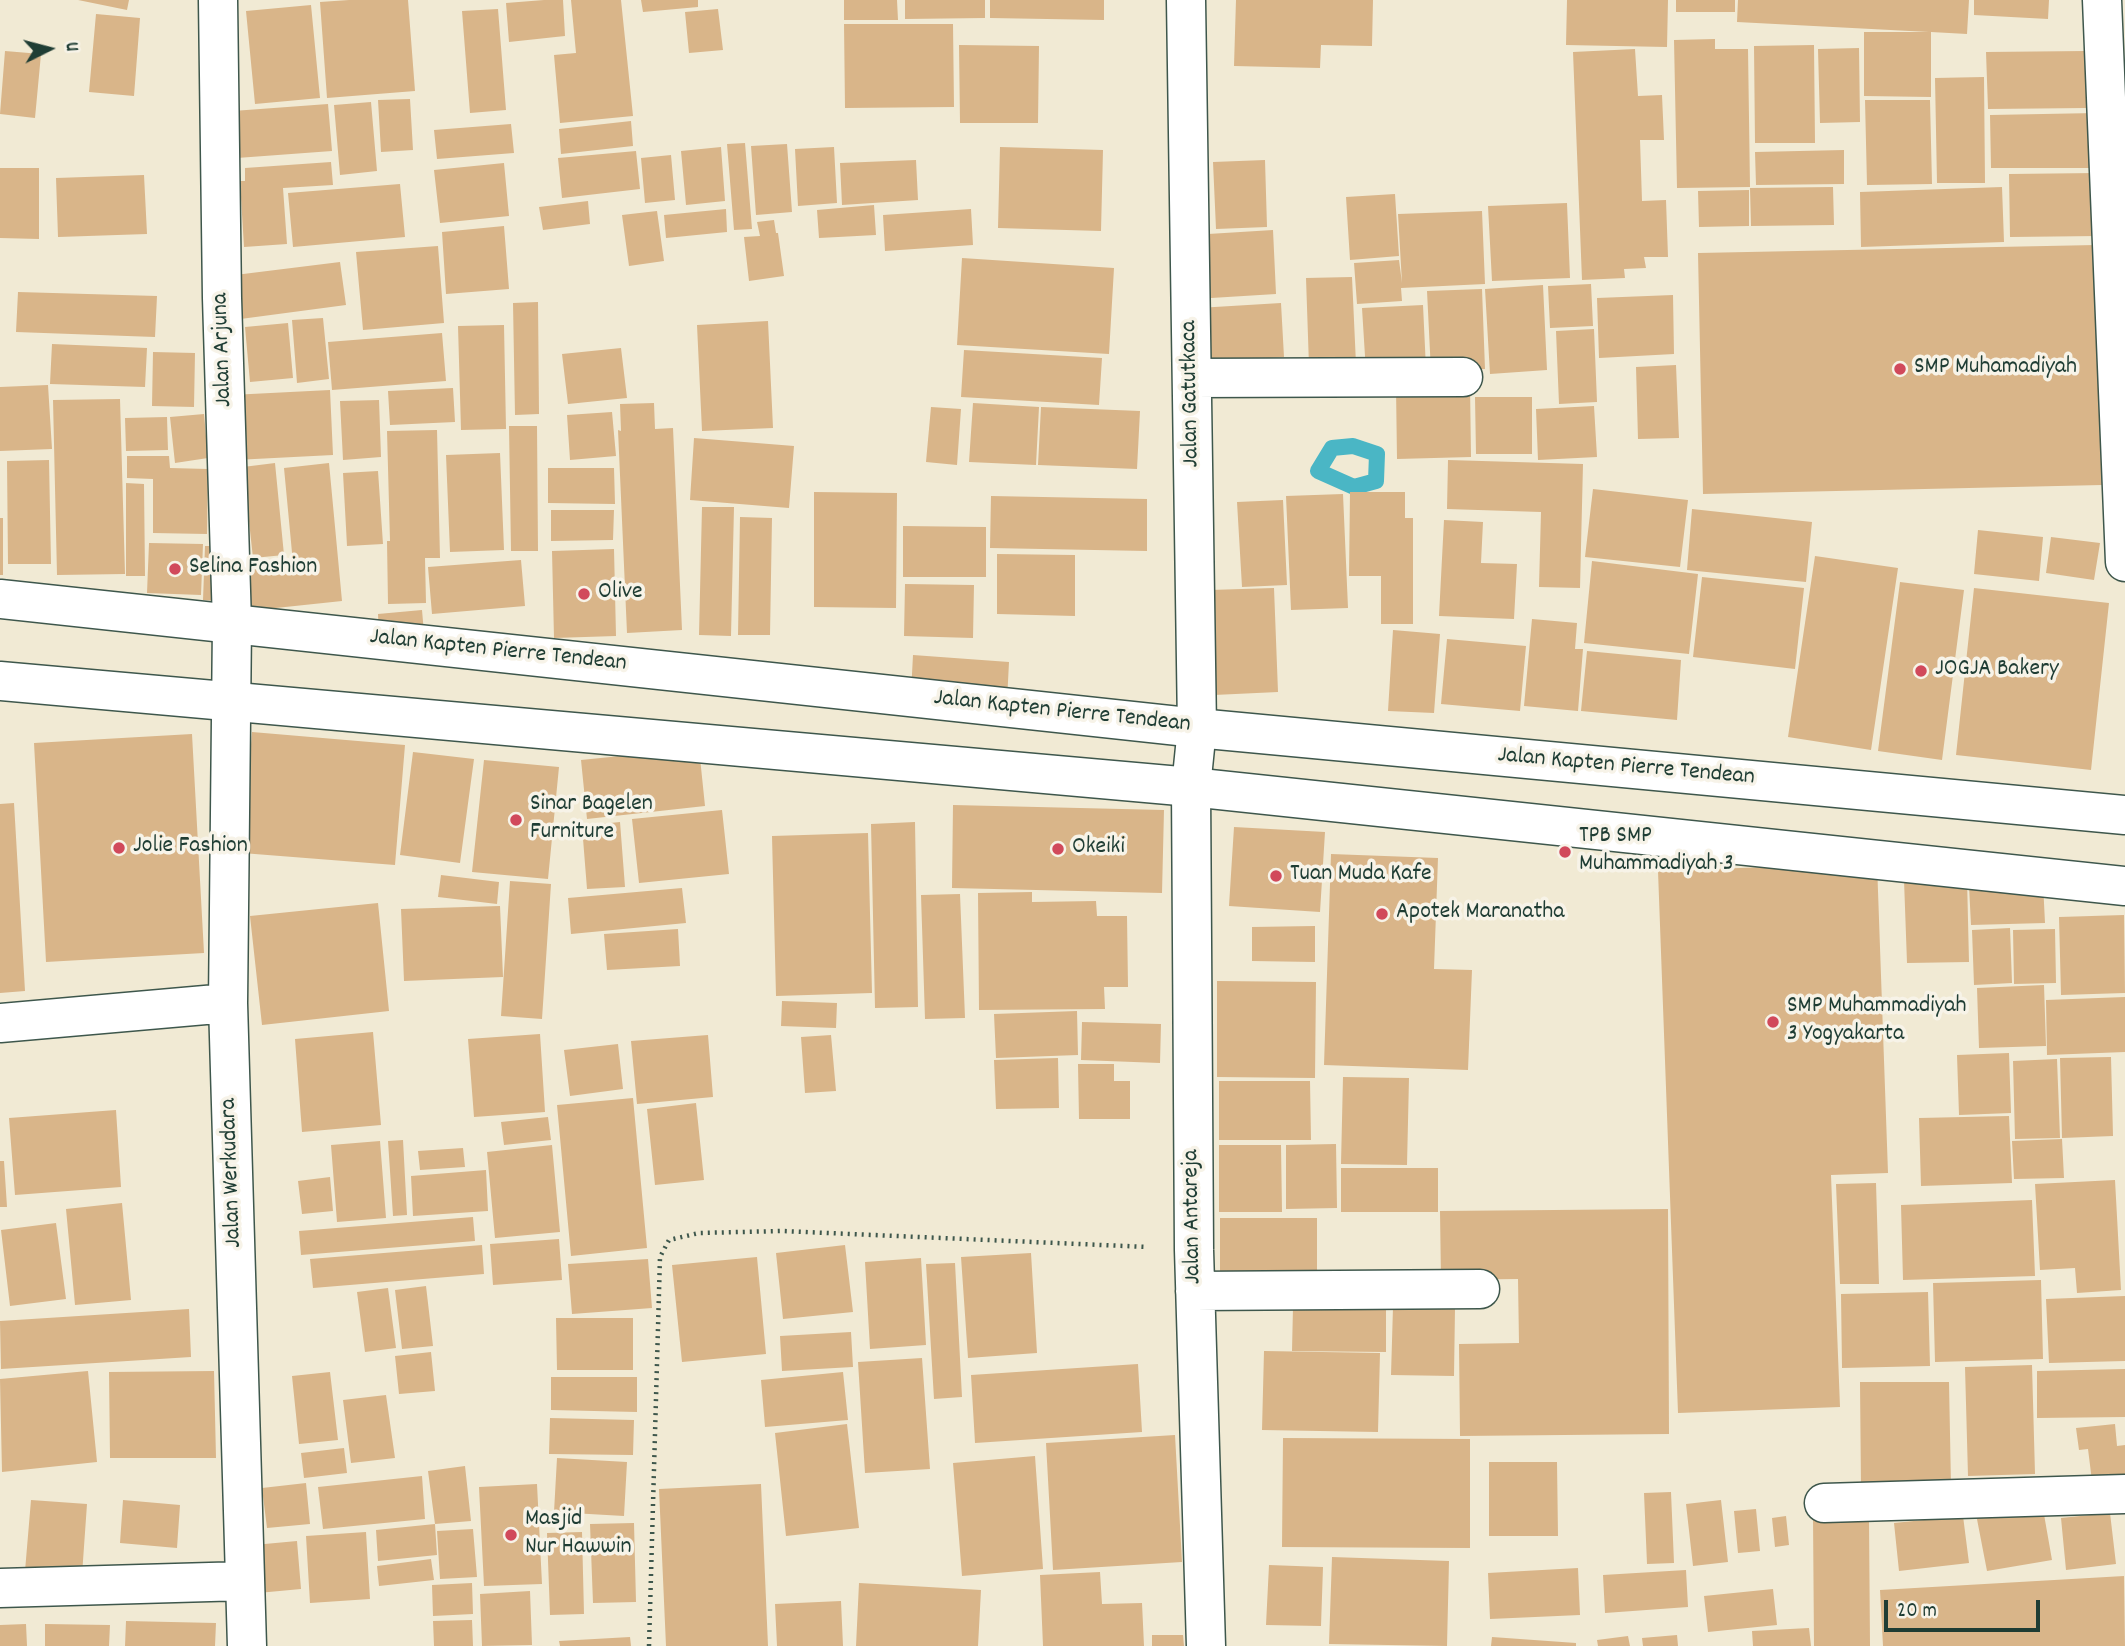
<!DOCTYPE html>
<style>
body{margin:0}
#map{position:relative;width:2125px;height:1646px;overflow:hidden;background:#f1ead4;font-family:Dekko,sans-serif}
canvas{display:block}
.north{position:absolute;left:14px;top:14px;width:70px;height:70px;-webkit-text-stroke:5px #f7f3e8;paint-order:stroke;rotate:84deg;font-size:19px;font-weight:700;line-height:28px;text-align:center;color:#1f3d34}
.north::after{content:'';display:block;margin:auto;width:24px;height:32px;background:#1f3d34;clip-path:polygon(50% 0,100% 100%,50% 72%,0 100%)}
.scale{position:absolute;left:1884px;top:1600px;width:156px;height:32px;box-sizing:border-box;border:4px solid #1f3d34;border-top:0;padding-left:9px;font-size:21px;line-height:24px;white-space:nowrap;color:#1f3d34;-webkit-text-stroke:5px #f7f3e8;paint-order:stroke}
</style>
<div id="map">
<canvas width="2125" height="1646"></canvas>
<div class="north">U</div>
<div class="scale">20 m</div>
</div>
<script>
const context = document.querySelector('canvas').getContext('2d');
context.lineJoin = 'round';
const shape = rows => new Path2D(rows.map(r => 'M' + r).join(''));
function trace(path, color, width, dash) { context.strokeStyle = color; context.lineWidth = width; context.lineCap = dash ? 'butt' : 'round'; context.setLineDash(dash || []); context.stroke(path); }
function paint(path, color) { context.fillStyle = color; context.fill(path, 'evenodd'); }
function label(font, color, halo, rows, align = 'center') {
  context.font = font + ' Dekko,sans-serif'; context.lineWidth = 7; context.setLineDash([]); context.textBaseline = 'middle'; context.strokeStyle = halo; context.fillStyle = color; for (const [text, x, y, turn = 0] of rows) {
    context.save(); context.translate(x, y); context.rotate((+turn || 0) * Math.PI / 180); context.textAlign = isNaN(turn) ? turn : align; if (halo) context.strokeText(text, 0, 0); context.fillText(text, 0, 0); context.restore();
  }
}
const stream = shape([
 [1353,446,1377,454,1376,481,1354,487,1318,471,1332,448,1353,446]
]);
const building = shape([
 [78,0,129,0,127,10],
 [349,0,408,0,415,91,327,98,320,2],
 [544,0,563,0,565,36,509,42,506,3],
 [571,0,621,0,633,116,560,123,554,55,576,53],
 [641,0,698,0,698,7,643,12],
 [844,0,897,0,898,20,844,20],
 [905,0,985,0,985,18,905,19],
 [990,0,1104,0,1104,20,990,18],
 [1236,0,1373,0,1372,46,1321,45,1320,68,1234,66],
 [1567,0,1668,0,1667,47,1566,45],
 [1676,0,1735,0,1735,12,1676,12],
 [1738,0,1969,0,1967,34,1931,32,1931,97,1864,96,1864,32,1929,32,1737,22],
 [1974,0,2049,0,2048,19,1974,15],
 [311,5,320,98,255,104,246,11],
 [498,9,506,110,470,113,462,11],
 [718,9,723,50,689,53,685,12],
 [96,14,140,18,134,96,89,92],
 [844,24,953,24,954,107,845,108],
 [1715,39,1715,49,1748,49,1750,187,1677,188,1674,40],
 [959,45,1039,46,1038,123,960,123],
 [1814,45,1815,143,1755,143,1754,46],
 [1859,48,1860,122,1820,123,1818,49],
 [1635,49,1638,96,1662,95,1664,140,1640,140,1642,201,1666,200,1668,257,1644,257,1646,268,1624,269,1625,278,1582,280,1573,52],
 [5,51,41,54,35,118,0,114],
 [2086,51,2086,108,1988,109,1986,52],
 [1984,77,1985,183,1937,183,1935,78],
 [410,99,413,150,381,152,378,100],
 [1865,100,1930,100,1932,184,1867,185],
 [371,102,377,171,340,175,334,105],
 [328,104,332,151,237,158,233,111],
 [2096,113,2096,168,1991,168,1990,115],
 [631,121,633,146,561,154,559,129],
 [511,124,514,153,437,159,434,130],
 [745,143,752,229,734,230,727,144],
 [787,144,792,212,756,215,751,146],
 [721,147,725,201,686,205,681,151],
 [834,147,837,203,798,206,795,149],
 [1000,147,1103,150,1101,231,998,228],
 [1844,150,1844,184,1756,185,1755,152],
 [636,151,640,189,562,198,558,158],
 [671,155,675,200,645,203,641,158],
 [916,160,918,200,842,205,840,163],
 [1265,160,1267,227,1216,229,1213,162],
 [331,162,333,185,283,188,287,244,244,247,240,181,245,181,245,168],
 [504,163,509,216,440,223,434,170],
 [0,168,39,168,39,239,0,238],
 [2097,173,2098,236,2010,237,2009,174],
 [144,175,147,234,58,237,56,178],
 [400,184,405,237,293,247,288,193],
 [1833,187,1834,225,1751,226,1750,188],
 [2002,187,2004,242,1861,247,1860,192],
 [1749,190,1749,226,1699,227,1698,191],
 [1395,194,1399,256,1350,260,1346,197],
 [588,201,590,224,543,230,539,207],
 [1567,203,1570,278,1492,281,1488,206],
 [874,205,876,235,819,238,817,210],
 [726,209,727,232,666,238,664,215],
 [971,209,973,245,885,251,883,215],
 [657,211,664,261,629,266,622,215],
 [1482,211,1485,284,1401,288,1402,301,1357,304,1354,263,1399,260,1402,283,1398,214],
 [774,220,776,233,778,233,784,276,749,281,744,237,760,236,757,222],
 [504,226,509,289,446,294,442,232],
 [1273,230,1276,294,1195,299,1192,235],
 [2096,245,2102,485,1703,494,1698,253],
 [438,246,444,323,363,330,356,252],
 [962,258,1114,268,1109,354,957,345],
 [340,262,346,305,233,320,227,276],
 [1352,277,1356,364,1309,366,1306,278],
 [1591,284,1593,326,1550,328,1548,286],
 [1543,285,1547,370,1490,374,1485,289],
 [1482,289,1485,369,1431,372,1427,291],
 [18,292,157,296,155,337,16,332],
 [1673,295,1674,354,1599,358,1597,298],
 [538,302,539,414,515,415,513,303],
 [1281,303,1284,357,1201,363,1198,308],
 [1423,305,1426,369,1366,372,1362,308],
 [323,318,329,379,297,383,292,320],
 [768,321,773,428,702,431,697,325],
 [288,323,293,378,250,382,245,327],
 [504,325,506,429,461,430,458,326],
 [1594,329,1597,402,1559,404,1556,331],
 [442,333,446,381,332,390,328,342],
 [52,344,147,348,145,387,50,384],
 [621,348,627,398,568,404,562,354],
 [964,350,1102,358,1099,405,961,397],
 [153,352,195,353,194,407,152,406],
 [1676,365,1679,438,1638,439,1636,367],
 [48,385,52,449,0,451,0,387],
 [1470,385,1471,457,1397,459,1396,387],
 [453,388,455,422,390,425,388,391],
 [330,390,333,455,235,460,231,395],
 [1475,397,1532,397,1532,454,1476,454],
 [120,399,125,574,57,575,53,400],
 [379,400,381,457,343,460,340,401],
 [654,403,655,429,673,428,682,630,627,633,618,430,621,431,620,404],
 [973,403,1039,407,1036,465,969,462],
 [1594,406,1597,457,1538,460,1536,409],
 [931,407,961,409,957,465,926,462],
 [1041,407,1140,411,1137,469,1038,465],
 [612,412,616,456,570,460,567,415],
 [204,414,208,458,175,463,170,417],
 [167,417,168,450,126,451,125,418],
 [509,426,537,426,538,551,511,551],
 [437,430,440,558,425,558,426,603,388,604,387,541,390,541,387,431],
 [694,438,794,446,789,508,690,500],
 [500,453,504,550,450,552,446,455],
 [127,456,169,456,170,468,208,469,207,534,153,533,153,479,127,478],
 [49,460,51,564,8,564,7,461],
 [1448,460,1583,464,1580,588,1539,587,1541,512,1447,509],
 [275,463,284,555,253,558,243,467],
 [329,463,342,601,238,612,234,569,293,563,284,468],
 [548,468,614,468,615,504,548,503],
 [378,471,383,544,347,546,343,473],
 [126,483,144,484,145,576,126,576],
 [1593,489,1688,500,1680,567,1585,557],
 [814,492,897,493,896,608,814,607],
 [1350,492,1405,492,1405,518,1413,518,1413,624,1381,624,1381,576,1349,576],
 [1343,494,1348,608,1291,610,1286,496],
 [991,496,1147,499,1147,551,990,548],
 [1283,500,1287,585,1242,587,1237,502],
 [702,507,734,507,731,636,699,635],
 [1692,509,1812,522,1806,582,1687,570],
 [551,510,614,510,613,540,551,541],
 [740,517,772,518,770,635,738,635],
 [0,518,3,518,3,575,0,575],
 [1444,520,1483,522,1481,563,1517,564,1514,619,1439,616],
 [903,526,986,527,986,577,903,577],
 [1978,530,2043,537,2039,581,1974,574],
 [2051,537,2100,543,2094,580,2046,573],
 [149,543,203,544,201,595,147,593],
 [205,546,222,546,221,601,203,600],
 [614,549,616,636,554,638,552,551],
 [997,554,1075,555,1075,616,997,614],
 [1815,556,1898,568,1871,750,1788,737],
 [521,560,525,606,432,614,428,567],
 [1592,561,1698,574,1689,654,1584,643],
 [1702,577,1804,588,1795,669,1693,657],
 [1900,582,1964,590,1942,760,1878,751],
 [905,584,974,585,973,638,904,636],
 [1274,588,1278,692,1214,695,1210,590],
 [1974,588,2109,603,2091,770,1956,755],
 [422,610,424,633,379,637,378,614],
 [1532,619,1577,623,1575,649,1583,649,1578,711,1524,706],
 [1393,630,1440,634,1434,713,1388,711],
 [1447,639,1526,646,1520,711,1441,704],
 [1587,651,1681,660,1677,720,1581,711],
 [913,655,1009,662,1007,701,911,693],
 [252,732,405,745,395,865,242,853],
 [192,734,204,953,46,962,34,743],
 [699,748,705,806,587,819,581,760],
 [413,752,474,759,460,863,400,855],
 [484,760,559,767,548,879,472,872],
 [14,803,25,991,0,993,0,804],
 [953,805,1164,810,1162,893,952,888],
 [722,810,729,874,639,883,632,819],
 [620,822,625,887,587,889,582,826],
 [915,822,918,1007,875,1008,871,824],
 [1234,827,1325,832,1320,912,1229,906],
 [868,833,872,993,776,996,772,836],
 [1331,854,1438,858,1434,969,1472,970,1468,1070,1324,1065],
 [1877,863,1888,1173,1831,1175,1840,1407,1678,1413,1658,871],
 [441,875,499,882,497,904,438,897],
 [1967,878,1969,962,1907,963,1904,880],
 [510,881,551,884,542,1019,501,1016],
 [2043,883,2045,923,1971,925,1969,886],
 [682,888,686,923,571,934,568,898],
 [1032,892,1032,902,1096,901,1097,916,1127,916,1128,987,1104,987,1105,1009,979,1010,978,893],
 [960,894,965,1018,925,1019,921,895],
 [378,903,389,1011,262,1025,250,916],
 [500,906,503,977,404,981,401,909],
 [2124,915,2125,993,2061,995,2059,917],
 [1315,926,1315,962,1252,961,1252,927],
 [2010,928,2012,983,1974,985,1972,930],
 [678,929,680,966,607,970,604,934],
 [2055,929,2056,983,2014,984,2013,930],
 [1217,981,1316,982,1315,1078,1217,1077],
 [2044,985,2046,1046,1979,1048,1977,988],
 [2125,997,2125,1052,2047,1055,2046,1000],
 [782,1001,837,1003,836,1028,781,1026],
 [1077,1011,1078,1055,996,1058,994,1014],
 [1082,1022,1161,1024,1160,1063,1081,1060],
 [373,1032,381,1125,302,1132,295,1039],
 [540,1034,545,1112,474,1117,468,1039],
 [708,1035,713,1097,637,1104,631,1041],
 [831,1035,836,1091,805,1093,801,1037],
 [618,1044,623,1089,570,1096,564,1050],
 [2009,1053,2011,1113,1959,1115,1957,1055],
 [2111,1057,2113,1136,2062,1138,2060,1058],
 [1058,1058,1059,1108,996,1109,994,1060],
 [2057,1059,2060,1138,2015,1139,2013,1061],
 [1078,1064,1114,1064,1114,1081,1130,1081,1130,1119,1079,1119],
 [1343,1077,1409,1078,1407,1165,1341,1164],
 [1219,1081,1310,1081,1311,1140,1219,1140],
 [633,1098,647,1248,571,1256,557,1105],
 [696,1103,704,1180,655,1185,647,1109],
 [116,1110,121,1187,15,1195,9,1118],
 [2009,1116,2012,1183,1921,1186,1919,1118],
 [548,1117,551,1140,504,1145,501,1122],
 [2062,1139,2064,1178,2014,1179,2012,1141],
 [403,1140,407,1215,393,1216,388,1141],
 [380,1141,386,1218,337,1222,331,1145],
 [1336,1144,1337,1208,1286,1209,1286,1145],
 [552,1145,560,1232,495,1238,487,1152],
 [1219,1145,1281,1145,1282,1212,1219,1212],
 [463,1148,465,1167,420,1170,418,1151],
 [0,1161,4,1161,7,1207,0,1207],
 [1341,1168,1438,1168,1438,1212,1341,1212],
 [486,1170,488,1211,413,1216,411,1176],
 [330,1177,333,1211,302,1214,298,1181],
 [2115,1180,2121,1290,2077,1293,2075,1268,2040,1270,2035,1184],
 [1876,1183,1879,1284,1840,1284,1836,1184],
 [2032,1200,2035,1276,1903,1280,1901,1205],
 [122,1203,131,1300,75,1305,66,1209],
 [1668,1209,1669,1434,1460,1436,1459,1344,1519,1343,1518,1279,1441,1280,1440,1211],
 [473,1217,475,1241,301,1255,299,1231],
 [1220,1218,1317,1218,1317,1276,1220,1277],
 [56,1223,66,1299,10,1306,1,1230],
 [559,1239,562,1280,493,1285,490,1244],
 [482,1245,484,1274,313,1288,310,1259],
 [845,1245,853,1312,783,1319,776,1253],
 [1031,1253,1037,1353,968,1358,961,1257],
 [757,1257,766,1354,682,1362,672,1265],
 [921,1258,926,1345,870,1349,865,1262],
 [648,1259,652,1308,572,1314,568,1264],
 [955,1263,962,1397,934,1399,926,1264],
 [2041,1280,2043,1359,1935,1362,1933,1283],
 [426,1286,433,1346,402,1349,395,1290],
 [388,1288,396,1348,365,1352,357,1292],
 [1928,1292,1930,1366,1842,1368,1841,1294],
 [2125,1296,2125,1361,2049,1363,2046,1299],
 [1293,1307,1386,1309,1386,1352,1292,1351],
 [1393,1307,1455,1308,1454,1376,1391,1375],
 [189,1309,191,1357,1,1369,0,1321],
 [556,1318,633,1318,633,1370,557,1370],
 [851,1332,853,1367,782,1371,780,1336],
 [1264,1351,1380,1353,1378,1432,1262,1430],
 [431,1352,435,1391,399,1394,395,1356],
 [922,1358,930,1469,865,1473,858,1362],
 [1138,1364,1142,1432,975,1443,971,1375],
 [2032,1365,2035,1474,1968,1476,1965,1367],
 [2125,1369,2125,1417,2037,1418,2037,1371],
 [88,1371,97,1462,2,1472,0,1379],
 [214,1371,216,1458,110,1458,109,1372],
 [330,1372,338,1440,299,1444,292,1376],
 [843,1372,848,1420,765,1427,761,1380],
 [551,1377,637,1377,637,1412,551,1410],
 [1860,1382,1949,1382,1951,1486,1861,1488],
 [386,1395,395,1458,351,1463,343,1400],
 [550,1418,634,1420,633,1455,549,1454],
 [847,1424,859,1528,786,1536,775,1433],
 [2115,1424,2117,1446,2125,1445,2125,1487,2093,1489,2088,1449,2079,1450,2076,1428],
 [1175,1435,1182,1562,1053,1570,1046,1443],
 [1283,1438,1470,1439,1470,1548,1282,1547],
 [344,1448,347,1473,304,1478,301,1453],
 [1035,1456,1043,1569,962,1576,953,1463],
 [557,1458,627,1462,624,1516,554,1512],
 [1489,1462,1557,1462,1558,1536,1489,1536],
 [465,1466,471,1521,435,1524,428,1471],
 [422,1476,425,1519,323,1529,318,1487],
 [306,1483,310,1524,267,1528,262,1488],
 [537,1484,542,1584,484,1586,479,1487],
 [761,1484,768,1646,666,1646,659,1489],
 [1671,1492,1674,1563,1647,1564,1644,1493],
 [31,1500,87,1504,82,1575,25,1571],
 [123,1500,180,1505,177,1548,120,1543],
 [1721,1500,1728,1562,1693,1566,1686,1504],
 [2042,1503,2052,1560,1987,1571,1976,1514],
 [1756,1509,1760,1551,1738,1553,1734,1511],
 [2110,1513,2116,1564,2066,1570,2061,1518],
 [1786,1516,1789,1545,1775,1547,1772,1518],
 [1963,1516,1969,1563,1899,1571,1894,1523],
 [1813,1517,1869,1517,1870,1646,1814,1646],
 [634,1523,636,1602,593,1603,590,1524],
 [435,1524,437,1555,378,1561,376,1530],
 [473,1529,477,1577,440,1579,437,1531],
 [366,1532,370,1599,310,1603,306,1536],
 [582,1532,584,1614,550,1615,547,1533],
 [297,1541,301,1589,258,1593,254,1545],
 [1332,1557,1449,1561,1447,1646,1329,1644],
 [431,1559,434,1580,379,1586,377,1566],
 [1269,1565,1323,1567,1321,1626,1266,1625],
 [1578,1568,1580,1615,1490,1619,1488,1573],
 [1686,1570,1688,1607,1605,1613,1603,1575],
 [1100,1572,1102,1604,1142,1603,1144,1646,1043,1646,1040,1575],
 [2124,1576,2125,1646,1883,1646,1880,1590],
 [472,1583,473,1614,433,1616,432,1585],
 [859,1583,981,1590,978,1646,856,1646],
 [1773,1589,1777,1625,1708,1632,1704,1596],
 [530,1591,532,1645,482,1646,480,1594],
 [841,1601,843,1646,777,1646,775,1604],
 [472,1620,473,1646,434,1646,433,1621],
 [126,1621,216,1623,215,1646,125,1646],
 [26,1624,27,1646,0,1646,0,1625],
 [45,1624,110,1625,109,1646,45,1646],
 [1809,1628,1811,1646,1753,1646,1752,1631],
 [1152,1635,1183,1635,1184,1646,1152,1646],
 [1677,1635,1678,1646,1643,1646,1642,1638],
 [1628,1636,1630,1646,1598,1646,1597,1640],
 [630,1637,631,1646,560,1646,559,1641],
 [1492,1637,1576,1643,1576,1646,1491,1646]
]);
const path = shape([
 [649,1646,660,1257,669,1240,699,1233,782,1231,1148,1247]
]);
const minor = shape([
 [218,0,222,298,232,623,228,1003,247,1646],
 [1186,0,1197,728,1191,787,1194,1250,1206,1646],
 [2102,0,2125,562],
 [1192,378,1463,377],
 [0,1023,228,1003],
 [1195,1291,1480,1289],
 [1824,1503,2125,1494],
 [0,1588,245,1581]
]);
const major = shape([
 [0,599,1197,728,2125,815],
 [0,681,1191,787,2125,886]
]);
const markers = [
 [1900,369,7,"#d1495b"],
 [175,569,7,"#d1495b"],
 [584,594,7,"#d1495b"],
 [1921,671,7,"#d1495b"],
 [516,820,7,"#d1495b"],
 [119,848,7,"#d1495b"],
 [1058,849,7,"#d1495b"],
 [1565,852,7,"#d1495b"],
 [1276,876,7,"#d1495b"],
 [1382,914,7,"#d1495b"],
 [1773,1022,7,"#d1495b"],
 [511,1535,7,"#d1495b"]
];
const streetNames = [
 ["Jalan Arjuna",224,350,-92],
 ["Jalan Gatutkaca",1192,394,-91],
 ["Jalan Kapten Pierre Tendean",498,652,6],
 ["Jalan Kapten Pierre Tendean",1062,713,6],
 ["Jalan Kapten Pierre Tendean",1626,768,5],
 ["Jalan Werkudara",233,1173,-92],
 ["Jalan Antareja",1194,1217,-91]
];
const poiNames = [
 ["SMP Muhamadiyah",1914,369],
 ["Selina Fashion",189,569],
 ["Olive",598,594],
 ["JOGJA Bakery",1935,671],
 ["Sinar Bagelen",530,806],
 ["Furniture",530,834],
 ["TPB SMP",1579,838],
 ["Muhammadiyah 3",1579,866],
 ["Jolie Fashion",133,848],
 ["Okeiki",1072,849],
 ["Tuan Muda Kafe",1290,876],
 ["Apotek Maranatha",1396,914],
 ["SMP Muhammadiyah",1787,1008],
 ["3 Yogyakarta",1787,1036],
 ["Masjid",525,1521],
 ["Nur Hawwin",525,1549]
];
trace(stream, '#4ab6c5', 16);
paint(building, '#d9b589');
trace(minor, '#3e574c', 41);
trace(major, '#3e574c', 41);
trace(path, '#3e574c', 4.5, [2, 5]);
trace(minor, '#fff', 38);
trace(major, '#fff', 38);
for (const [x, y, r, color] of markers) { const dot = new Path2D(); dot.arc(x, y, r, 0, 2 * Math.PI); context.fillStyle = color; context.fill(dot); trace(dot, '#f7f3e8', 2.5); }
label('24px', '#1f3d34', '#f7f3e8', streetNames);
label('24px', '#1f3d34', '#f7f3e8', poiNames, 'left');
</script>
